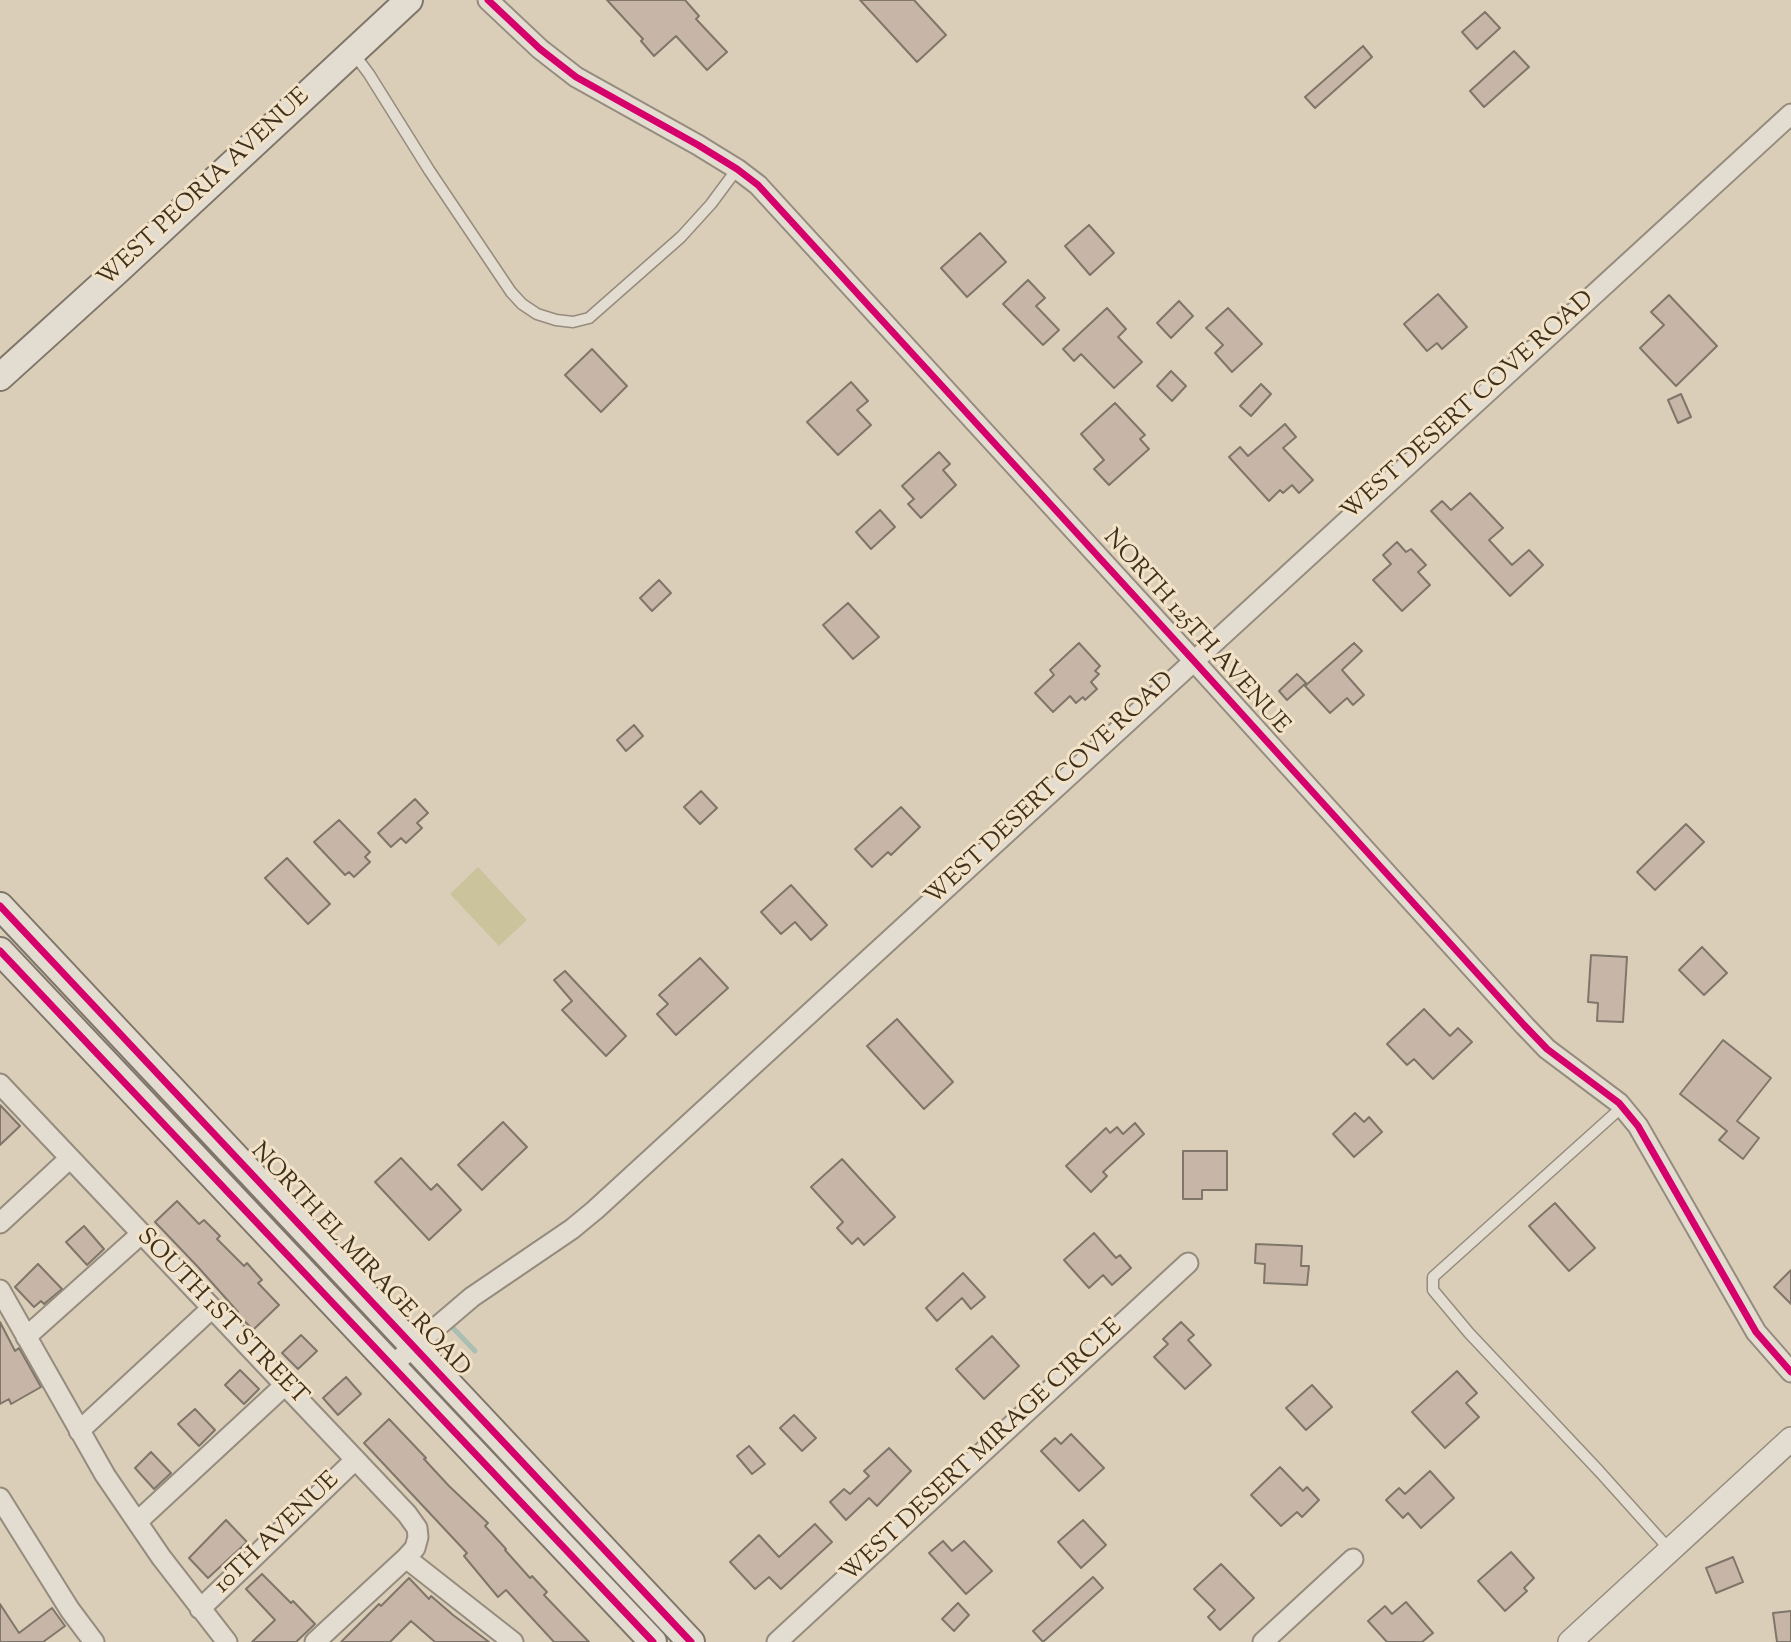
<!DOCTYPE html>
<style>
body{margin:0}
canvas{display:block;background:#dbceb9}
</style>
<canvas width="1791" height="1642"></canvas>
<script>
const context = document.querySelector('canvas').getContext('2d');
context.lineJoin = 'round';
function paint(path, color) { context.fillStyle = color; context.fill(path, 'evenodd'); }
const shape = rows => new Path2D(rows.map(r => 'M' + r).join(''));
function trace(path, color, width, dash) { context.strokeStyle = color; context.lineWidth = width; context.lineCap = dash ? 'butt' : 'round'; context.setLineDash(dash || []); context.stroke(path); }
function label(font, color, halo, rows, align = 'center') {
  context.font = font + ' "Sorts Mill Goudy",serif'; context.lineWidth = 6; context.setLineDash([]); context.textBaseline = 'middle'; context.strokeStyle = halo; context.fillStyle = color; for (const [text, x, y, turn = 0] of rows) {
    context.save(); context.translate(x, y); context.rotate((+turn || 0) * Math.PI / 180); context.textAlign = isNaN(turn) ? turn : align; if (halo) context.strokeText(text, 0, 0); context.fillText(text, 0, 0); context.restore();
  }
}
const green = shape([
 [478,867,527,920,499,946,450,894]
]);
const stream = shape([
 [454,1329,475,1351]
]);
const building = shape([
 [607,0,685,0,699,16,696,19,727,52,707,70,676,36,654,56,641,41,643,39,607,0],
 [860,0,914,0,946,35,917,62,860,0],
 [1485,12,1500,28,1477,49,1462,32,1485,12],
 [1363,46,1372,57,1315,108,1305,97,1363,46],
 [1514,51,1529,67,1484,107,1470,91,1514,51],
 [1089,225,1114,253,1090,275,1065,246,1089,225],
 [980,233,1006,262,967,297,941,268,980,233],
 [1028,280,1045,298,1036,306,1059,330,1043,345,1003,304,1028,280],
 [1438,294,1467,327,1442,349,1437,343,1427,351,1404,324,1438,294],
 [1669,295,1717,346,1676,386,1640,348,1664,325,1651,312,1669,295],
 [1179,301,1193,316,1171,338,1157,323,1179,301],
 [1107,308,1126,329,1118,337,1142,362,1114,388,1081,354,1074,361,1063,349,1107,308],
 [1228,308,1262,344,1232,372,1215,353,1223,345,1206,328,1228,308],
 [592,349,627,386,601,412,565,375,592,349],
 [1171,371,1186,386,1172,401,1157,386,1171,371],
 [851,382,868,401,857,410,871,425,838,455,807,422,851,382],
 [1261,384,1271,394,1251,416,1240,406,1261,384],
 [1681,394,1691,417,1678,423,1668,400,1681,394],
 [1115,403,1145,435,1140,439,1149,449,1109,485,1094,469,1104,460,1081,434,1115,403],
 [1285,424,1296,437,1283,448,1313,480,1299,493,1292,485,1283,493,1280,490,1269,501,1229,457,1240,447,1248,456,1285,424],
 [939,452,950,464,943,470,956,485,921,518,908,504,914,499,902,486,939,452],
 [1470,493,1503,528,1489,540,1512,565,1529,550,1543,565,1510,596,1431,511,1442,501,1451,510,1470,493],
 [880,510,895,527,871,549,856,532,880,510],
 [1397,542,1406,552,1411,549,1426,565,1418,572,1430,585,1402,611,1373,580,1391,564,1383,555,1397,542],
 [659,580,671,593,652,611,640,598,659,580],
 [848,603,879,637,853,659,823,625,848,603],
 [1079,643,1100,666,1095,671,1099,674,1091,682,1097,689,1085,700,1083,697,1076,703,1070,696,1053,712,1035,693,1054,675,1050,670,1079,643],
 [1354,643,1362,651,1342,670,1364,695,1353,705,1347,698,1330,713,1305,686,1354,643],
 [1297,674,1306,683,1287,700,1279,691,1297,674],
 [634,725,643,736,626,751,617,740,634,725],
 [701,791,717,808,700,824,684,807,701,791],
 [415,799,428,813,417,823,422,828,406,843,401,838,391,847,378,833,415,799],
 [901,807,920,827,891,855,888,852,872,867,855,849,901,807],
 [339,820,370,852,365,857,370,862,354,877,349,872,345,875,314,842,339,820],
 [1686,824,1704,842,1655,890,1637,872,1686,824],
 [287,858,330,904,308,924,265,878,287,858],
 [791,885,827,925,811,940,795,922,781,934,761,912,791,885],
 [1702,947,1727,973,1704,995,1679,970,1702,947],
 [1591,955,1627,957,1623,1022,1597,1021,1598,1003,1588,1002,1591,955],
 [700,958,728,988,676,1035,657,1014,668,1004,659,995,700,958],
 [565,971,626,1036,606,1056,562,1010,572,1001,554,980,565,971],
 [1424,1009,1450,1036,1458,1028,1472,1042,1433,1079,1414,1059,1407,1065,1387,1044,1424,1009],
 [897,1019,953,1082,924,1109,867,1046,897,1019],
 [1723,1040,1771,1078,1737,1121,1759,1138,1743,1159,1719,1140,1727,1131,1680,1094,1723,1040],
 [0,1105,20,1126,0,1145,0,1105],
 [1355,1113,1364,1122,1369,1117,1382,1132,1354,1157,1333,1134,1355,1113],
 [503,1122,527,1147,482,1190,458,1165,503,1122],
 [1135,1123,1144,1134,1103,1172,1107,1176,1091,1192,1066,1166,1106,1128,1110,1133,1117,1127,1123,1134,1135,1123],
 [1183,1151,1227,1151,1227,1190,1202,1190,1202,1199,1183,1199,1183,1151],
 [401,1158,431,1190,437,1184,461,1210,429,1240,375,1182,401,1158],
 [842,1159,895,1217,864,1245,858,1238,852,1244,837,1228,843,1222,811,1187,842,1159],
 [177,1201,199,1224,204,1220,220,1236,217,1239,244,1266,247,1263,262,1280,258,1283,279,1305,253,1330,237,1313,238,1312,198,1267,155,1222,177,1201],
 [1555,1203,1595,1248,1569,1271,1529,1226,1555,1203],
 [84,1226,104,1249,87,1265,66,1242,84,1226],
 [1094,1233,1116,1258,1120,1255,1131,1268,1112,1285,1103,1275,1089,1288,1064,1260,1094,1233],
 [1256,1244,1302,1246,1301,1266,1309,1266,1307,1285,1264,1283,1265,1264,1255,1263,1256,1244],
 [38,1264,62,1289,44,1304,41,1301,34,1307,15,1287,38,1264],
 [1791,1270,1791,1304,1774,1287,1791,1270],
 [963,1273,985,1297,971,1309,962,1298,937,1321,926,1308,963,1273],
 [0,1322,15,1351,19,1348,41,1387,11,1404,9,1399,0,1404,0,1322],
 [1181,1322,1194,1335,1188,1340,1211,1365,1185,1389,1154,1357,1168,1344,1163,1339,1181,1322],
 [301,1335,317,1351,298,1369,282,1353,301,1335],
 [992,1336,1019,1366,984,1399,956,1369,992,1336],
 [240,1370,259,1389,244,1404,225,1385,240,1370],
 [1457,1371,1477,1393,1466,1403,1479,1417,1445,1448,1412,1412,1457,1371],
 [346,1377,361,1394,338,1415,323,1398,346,1377],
 [1312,1385,1332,1407,1306,1430,1286,1408,1312,1385],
 [195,1409,215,1430,199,1446,178,1424,195,1409],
 [794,1415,816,1438,802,1451,780,1428,794,1415],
 [389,1419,426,1458,424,1459,449,1486,488,1523,485,1526,506,1549,505,1550,530,1578,532,1576,547,1592,544,1595,589,1642,554,1642,506,1590,498,1597,464,1556,467,1553,364,1443,389,1419],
 [1071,1434,1104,1468,1079,1491,1041,1451,1055,1438,1061,1444,1071,1434],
 [749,1446,765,1464,752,1474,737,1456,749,1446],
 [889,1448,911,1471,877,1506,869,1498,846,1520,830,1502,844,1489,850,1494,869,1476,864,1471,889,1448],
 [151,1452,171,1473,154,1489,135,1468,151,1452],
 [1280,1467,1303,1491,1307,1487,1319,1500,1302,1517,1297,1512,1281,1526,1251,1495,1280,1467],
 [1430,1471,1454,1498,1421,1528,1408,1513,1403,1518,1386,1500,1399,1488,1405,1494,1430,1471],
 [226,1520,247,1542,208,1578,189,1558,226,1520],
 [1083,1520,1106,1545,1081,1568,1058,1542,1083,1520],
 [815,1524,832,1542,781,1589,769,1577,755,1589,730,1562,759,1535,779,1557,815,1524],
 [943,1541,952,1551,964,1541,992,1571,966,1594,929,1553,943,1541],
 [1511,1552,1534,1578,1524,1588,1527,1591,1505,1611,1478,1581,1511,1552],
 [1733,1557,1743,1582,1716,1593,1706,1568,1733,1557],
 [1221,1564,1254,1598,1220,1630,1208,1617,1215,1610,1194,1589,1221,1564],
 [262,1574,291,1603,293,1601,315,1624,296,1642,252,1642,275,1620,246,1589,262,1574],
 [1093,1577,1103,1588,1043,1642,1033,1631,1093,1577],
 [409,1578,429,1599,431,1596,453,1615,489,1642,435,1642,411,1621,390,1642,341,1642,379,1604,381,1606,409,1578],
 [1406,1602,1433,1633,1422,1642,1387,1642,1368,1621,1385,1606,1392,1614,1406,1602],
 [958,1603,969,1615,954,1631,942,1619,958,1603],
 [0,1604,19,1633,52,1608,65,1626,43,1642,0,1642,0,1604],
 [1791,1611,1791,1642,1777,1642,1773,1613,1791,1611]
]);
const service = shape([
 [354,54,369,74,429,170,511,292,522,304,537,314,556,320,573,322,589,318,681,237,711,204,737,169],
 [1622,1107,1433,1277,1433,1290,1469,1333,1599,1471,1670,1550]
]);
const minor = shape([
 [488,0,540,49,576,77,698,145,737,169,758,185,1193,660,1524,1025,1547,1049,1619,1103,1638,1126,1756,1332,1791,1372],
 [0,1084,407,1514,417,1528,418,1537,415,1548,406,1558,315,1642],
 [0,1223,69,1159],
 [0,1290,105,1475,161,1557,227,1642],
 [26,1337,141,1234],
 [391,1366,472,1297,572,1229,595,1210,1791,114],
 [79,1431,212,1308],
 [0,1498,70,1610,94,1642],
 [137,1522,285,1385],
 [406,1558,513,1642],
 [200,1609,355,1460],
 [777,1642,1188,1263],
 [1263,1642,1353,1559]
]);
const tertiary = shape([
 [1570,1642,1791,1439]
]);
const secondary = shape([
 [0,377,117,271,409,0],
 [0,906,691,1642],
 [0,951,653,1642]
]);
const cycleway = shape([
 [488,0,540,49,576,77,698,145,737,169,758,185,1193,660,1524,1025,1547,1049,1619,1103,1638,1126,1756,1332,1791,1372],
 [0,906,691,1642],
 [0,951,653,1642]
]);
const streetNames = [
 ["WEST PEORIA AVENUE",205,189,-43],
 ["WEST DESERT COVE ROAD",1469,407,-42],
 ["NORTH 125TH AVENUE",1195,633,48],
 ["WEST DESERT COVE ROAD",1051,790,-43],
 ["NORTH EL MIRAGE ROAD",359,1261,47],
 ["SOUTH 1ST STREET",221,1318,46],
 ["WEST DESERT MIRAGE CIRCLE",983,1452,-43],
 ["10TH AVENUE",278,1534,-44]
];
paint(green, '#cac39c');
trace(stream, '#acbdb2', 5);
paint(building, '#c7b6a7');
trace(building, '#7f7669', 2);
trace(service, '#958c7e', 13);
trace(minor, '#958c7e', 23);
trace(tertiary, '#958c7e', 26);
trace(secondary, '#7f7669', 30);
trace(service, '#e3dcd1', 10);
trace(minor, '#e3dcd1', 19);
trace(tertiary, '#e3dcd1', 23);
trace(secondary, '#e3dcd1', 26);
trace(cycleway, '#d6006c', 7);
label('24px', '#3e301d', '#f1e2c8', streetNames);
</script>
